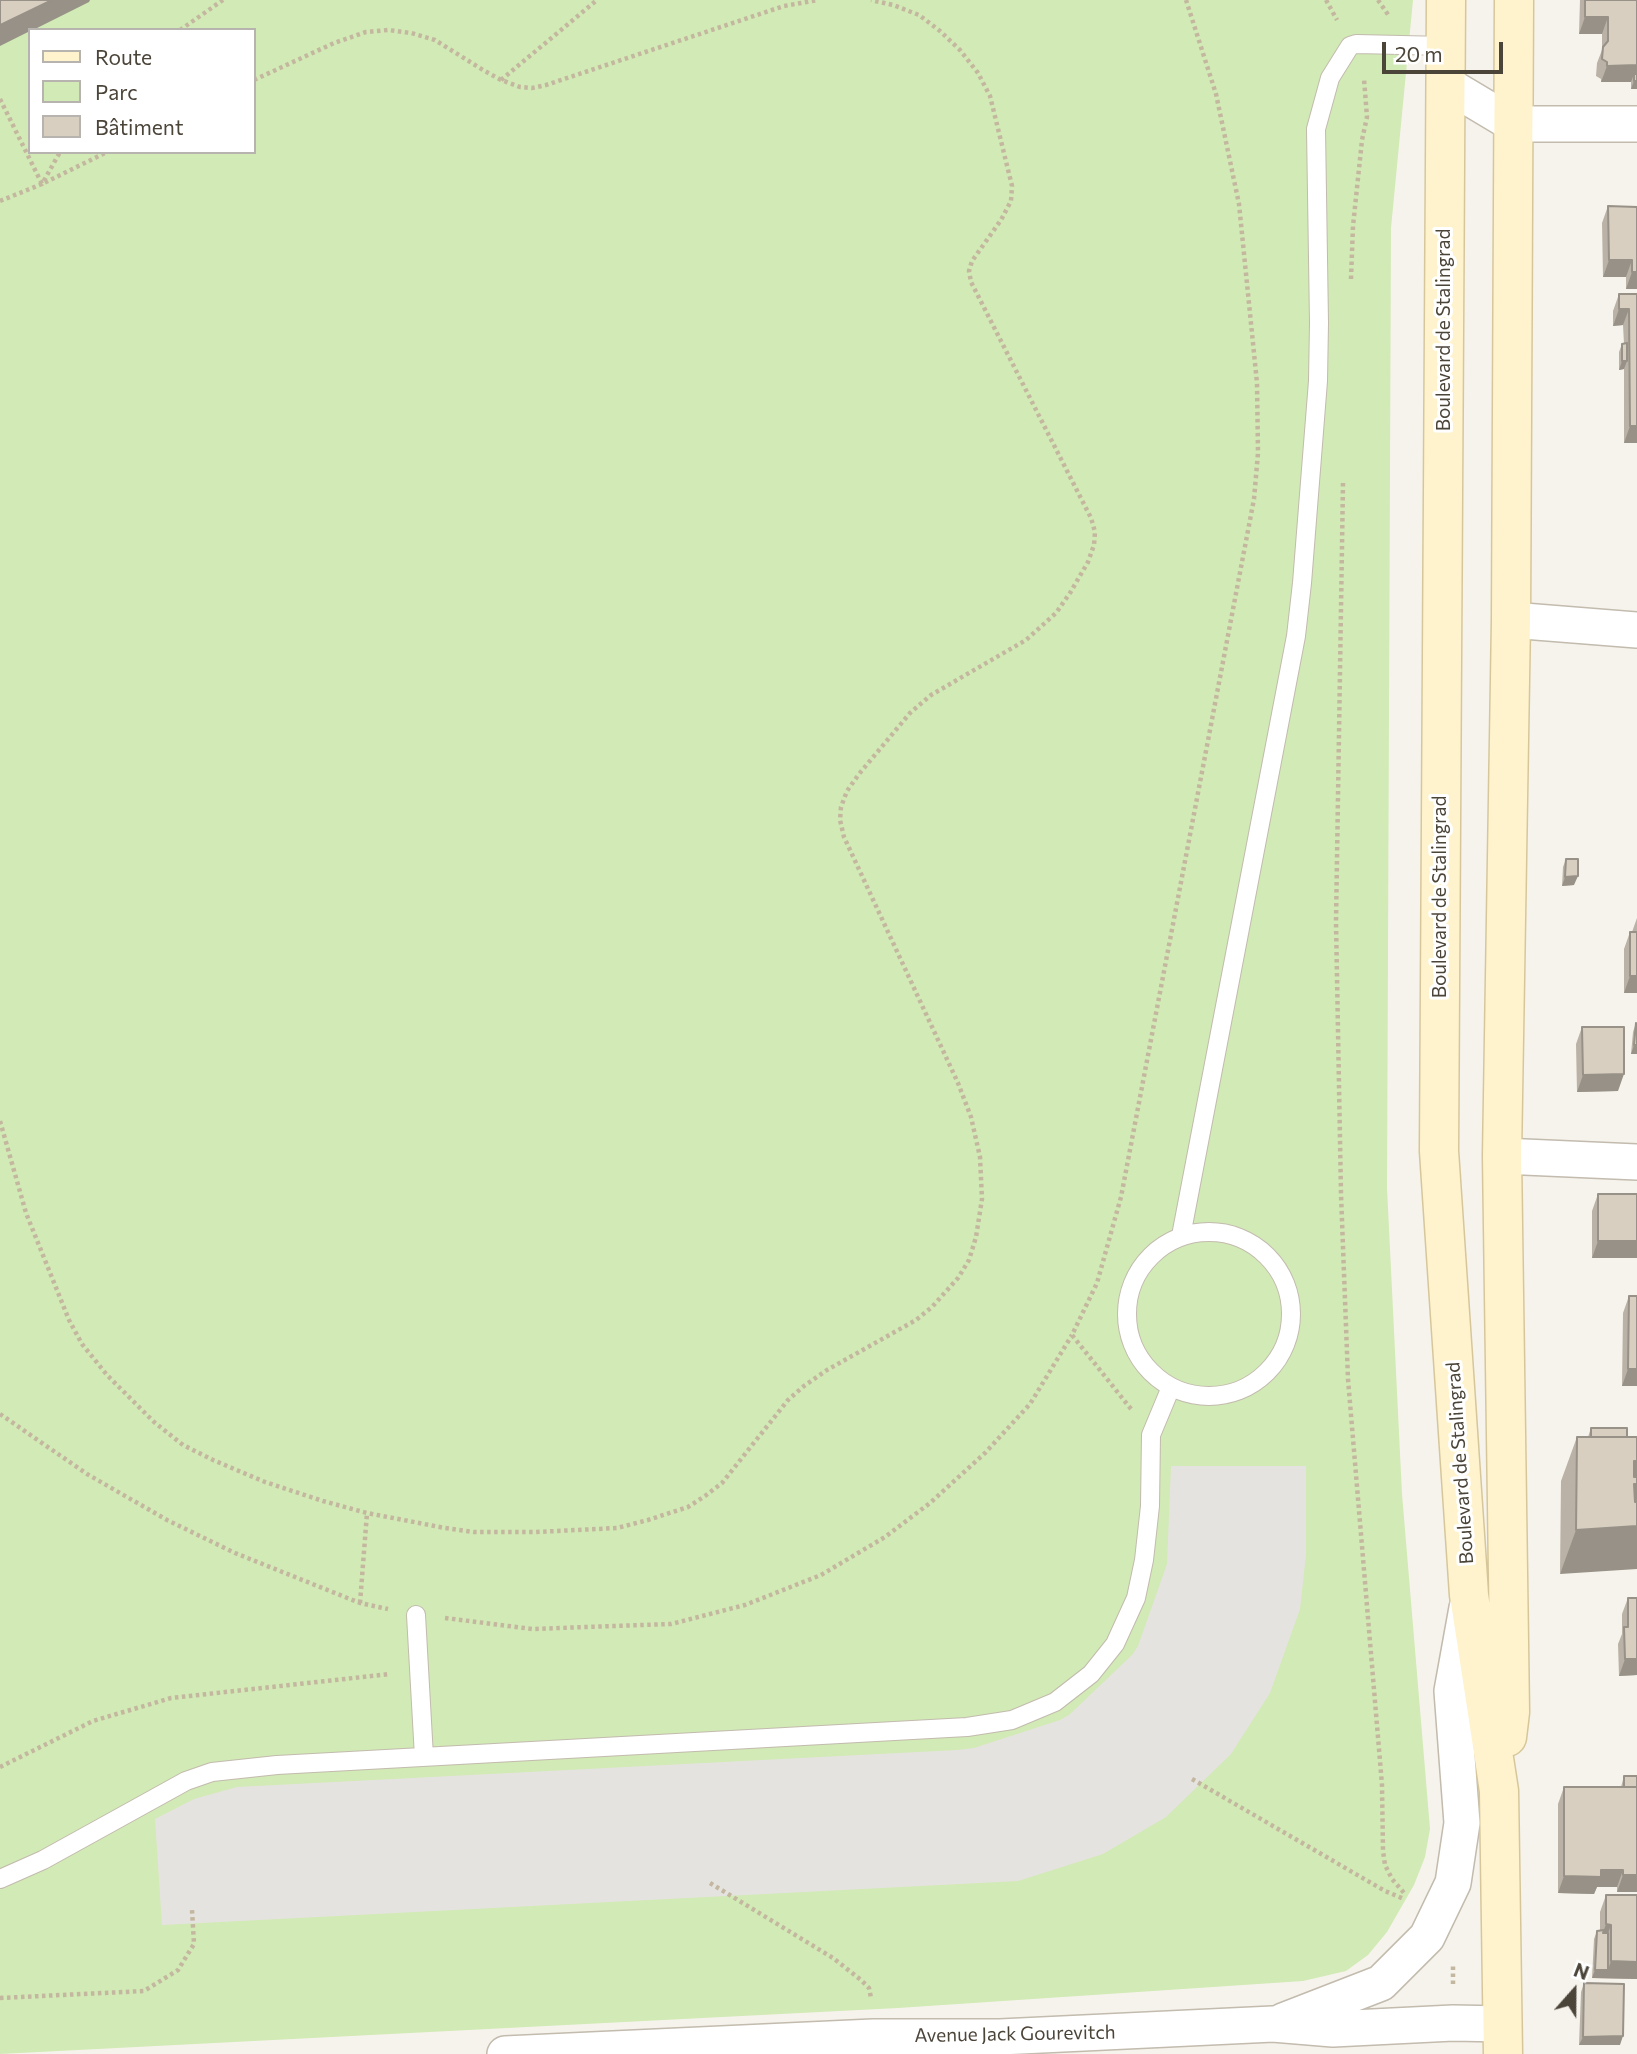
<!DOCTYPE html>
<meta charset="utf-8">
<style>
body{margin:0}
#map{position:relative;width:1637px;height:2054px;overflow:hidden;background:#f6f3ec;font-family:Commissioner,sans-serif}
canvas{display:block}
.legend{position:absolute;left:28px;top:28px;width:228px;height:126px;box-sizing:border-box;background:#fff;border:2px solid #b7b4b0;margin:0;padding:9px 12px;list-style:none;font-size:21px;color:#4b4439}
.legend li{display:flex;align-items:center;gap:14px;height:35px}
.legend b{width:35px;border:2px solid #b7b4b0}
.north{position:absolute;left:1539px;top:1956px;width:70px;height:70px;-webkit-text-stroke:5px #fff;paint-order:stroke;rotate:21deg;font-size:19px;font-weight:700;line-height:28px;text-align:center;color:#4b4439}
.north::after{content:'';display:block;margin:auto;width:24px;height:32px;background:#4b4439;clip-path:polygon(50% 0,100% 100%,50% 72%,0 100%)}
.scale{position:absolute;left:1382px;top:42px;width:121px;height:32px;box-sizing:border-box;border:4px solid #4b4439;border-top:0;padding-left:9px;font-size:21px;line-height:24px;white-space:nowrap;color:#4b4439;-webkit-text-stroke:5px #fff;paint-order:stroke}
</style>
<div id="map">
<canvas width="1637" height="2054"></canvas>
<ul class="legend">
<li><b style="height:9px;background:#fff3cd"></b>Route</li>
<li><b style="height:19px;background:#d2eab5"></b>Parc</li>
<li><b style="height:19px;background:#d8cfc1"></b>Bâtiment</li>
</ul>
<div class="north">N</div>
<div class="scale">20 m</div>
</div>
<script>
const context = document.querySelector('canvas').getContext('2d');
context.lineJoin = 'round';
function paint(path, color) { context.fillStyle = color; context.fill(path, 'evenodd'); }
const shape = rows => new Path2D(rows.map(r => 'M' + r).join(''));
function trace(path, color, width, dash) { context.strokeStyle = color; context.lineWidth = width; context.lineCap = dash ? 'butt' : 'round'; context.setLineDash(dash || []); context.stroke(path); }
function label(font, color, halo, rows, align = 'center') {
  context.font = font + ' Commissioner,sans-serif'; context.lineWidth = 6; context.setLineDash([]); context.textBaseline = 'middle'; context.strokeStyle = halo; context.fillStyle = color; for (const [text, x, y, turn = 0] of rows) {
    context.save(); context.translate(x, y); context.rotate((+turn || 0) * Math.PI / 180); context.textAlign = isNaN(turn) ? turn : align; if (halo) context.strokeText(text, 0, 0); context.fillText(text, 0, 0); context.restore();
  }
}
const green = shape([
 [0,0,1413,0,1391,228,1387,1188,1402,1494,1430,1829,1425,1857,1414,1885,1387,1932,1368,1955,1346,1971,1303,1981,898,2008,0,2054],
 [30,30,254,30,254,152,30,152]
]);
const parking = shape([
 [1171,1466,1306,1466,1306,1555,1300,1609,1270,1693,1231,1754,1166,1817,1103,1854,1018,1881,162,1925,155,1819,194,1799,237,1787,957,1750,974,1748,1060,1720,1069,1715,1132,1655,1138,1646,1167,1564]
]);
const path = shape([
 [1326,0,1337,20],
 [1378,0,1389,16],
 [180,30,223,0],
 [254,80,334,43,366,32,388,30,411,33,435,40,483,70,501,80,520,87,532,88,546,85,784,6,818,0],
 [501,80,597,0],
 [0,99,42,184,107,152],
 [0,201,42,184,60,152],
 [1351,279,1353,226,1362,140,1367,117,1364,79],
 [1343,483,1336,922,1341,1194,1348,1379,1382,1785,1383,1851,1385,1865,1392,1879,1405,1894],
 [0,1121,26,1213,69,1320,82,1344,107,1375,154,1422,183,1445,213,1460,265,1482,323,1501,367,1513,445,1528,474,1532,536,1532,617,1528,648,1520,688,1507,705,1496,722,1483,788,1400,804,1386,827,1370,916,1320,932,1307,958,1278,969,1260,976,1237,982,1199,980,1157,971,1117,958,1083,844,837,840,820,841,807,847,791,859,774,910,713,931,695,1026,640,1056,613,1070,593,1088,562,1094,545,1095,532,1091,518,971,282,969,271,972,261,1001,220,1011,201,1012,186,990,96,978,73,960,50,940,31,919,15,893,5,871,0],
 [1131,1409,1072,1335,1097,1283,1121,1197,1254,499,1258,453,1257,383,1239,204,1216,94,1186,0],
 [0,1414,87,1474,167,1520,235,1553,360,1603,388,1609],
 [360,1603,367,1513],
 [445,1618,532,1629,671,1624,745,1605,821,1575,885,1537,930,1503,985,1453,1030,1404,1072,1335],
 [0,1767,93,1721,171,1698,390,1674],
 [1192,1779,1385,1891,1404,1899],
 [710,1883,833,1958,861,1980,869,1988,871,1998],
 [1453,1984,1453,1965],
 [0,1998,144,1991,178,1970,194,1944,192,1910]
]);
const lane = shape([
 '1127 1314a82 82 0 1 1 164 0a82 82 0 1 1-164 0Z',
 [1181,1236,1296,636,1302,583,1318,381,1319,323,1316,129,1330,78,1350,46,1356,44,1446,46],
 [416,1615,424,1757],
 [0,1879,43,1860,186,1781,212,1772,277,1765,967,1727,1012,1720,1055,1702,1091,1674,1115,1644,1136,1598,1144,1560,1150,1506,1151,1435,1171,1387]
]);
const street = shape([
 [1446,84,1513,124,1637,124],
 [1511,620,1637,630],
 [1502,1156,1637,1162],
 [1283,2021,1381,1983,1427,1937,1453,1883,1462,1823,1452,1691,1467,1608],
 [505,2054,873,2037,1000,2037,1273,2024,1333,2029,1453,2023,1503,2024]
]);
const secondary = shape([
 [1446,0,1439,1151,1469,1595,1499,1791,1503,2054],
 [1507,1737,1510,1712,1502,1156,1511,620,1514,0]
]);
const wall = shape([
 [1580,0,1637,0,1637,89,1631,89,1631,82,1601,82,1601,79,1596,76,1597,63,1602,50,1602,34,1579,34],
 [1608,206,1637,207,1637,289,1626,289,1626,277,1603,277,1602,223],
 [1619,294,1637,294,1637,443,1624,443,1624,369,1619,370,1619,352,1622,344,1624,344,1623,325,1613,326,1613,311],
 [1566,859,1574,885,1562,886,1563,867],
 [1637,918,1637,993,1624,993,1624,949,1630,932,1632,932],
 [1636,1023,1637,1024,1637,1054,1631,1054,1633,1032],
 [1582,1027,1618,1091,1577,1092,1576,1044],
 [1598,1194,1637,1194,1637,1258,1592,1258,1592,1211],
 [1629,1296,1637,1386,1622,1386,1623,1313],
 [1591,1428,1627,1428,1560,1574,1561,1481,1577,1437,1588,1437],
 [1628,1598,1637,1598,1637,1675,1619,1676,1618,1644,1622,1634,1622,1614],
 [1624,1776,1637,1892,1617,1892,1617,1887,1597,1887,1594,1894,1558,1893,1558,1804,1564,1787,1621,1787],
 [1606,1895,1637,1895,1637,1979,1592,1978,1594,1939,1597,1931,1600,1930,1600,1912],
 [1584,1983,1620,2045,1579,2045,1581,1992]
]);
const shadedWall = shape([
 [52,0,90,0,89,2,33,30,30,30,30,31,0,46,0,25],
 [1585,17,1608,17,1602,34,1579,34],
 [1637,65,1637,89,1631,89,1634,81,1634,74,1631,82,1601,82,1607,66],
 [1609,260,1632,260,1626,277,1603,277],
 [1632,272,1637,272,1637,289,1626,289],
 [1619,309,1629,309,1623,325,1613,326],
 [1622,361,1627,361,1624,369,1619,370],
 [1630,426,1637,426,1637,443,1624,443],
 [1578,876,1574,885,1562,886,1565,877],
 [1630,976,1637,976,1637,993,1624,993],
 [1634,1045,1637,1045,1637,1054,1631,1054],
 [1624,1074,1618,1091,1577,1092,1583,1075],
 [1598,1241,1637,1241,1637,1258,1592,1258],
 [1628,1369,1637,1369,1637,1386,1622,1386],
 [1634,1461,1637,1461,1637,1569,1560,1574,1576,1530],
 [1625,1659,1637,1659,1637,1675,1619,1676],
 [1601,1870,1623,1870,1617,1887,1597,1887,1594,1894,1558,1893,1564,1876],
 [1623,1875,1637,1875,1637,1892,1617,1892],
 [1606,1924,1611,1925,1605,1942,1600,1941],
 [1611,1961,1637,1962,1637,1979,1592,1978,1595,1970,1608,1970],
 [1623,2036,1620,2045,1579,2045,1583,2037]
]);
const building = shape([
 [0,0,52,0,0,25,0,0],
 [1585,0,1637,0,1637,65,1607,66,1607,62,1602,59,1603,47,1608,41,1608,17,1585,17,1585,0],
 [1634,74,1637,74,1637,81,1634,81,1634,74],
 [1608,206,1637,207,1637,272,1632,272,1632,260,1609,260,1608,206],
 [1619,294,1637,294,1637,426,1630,426,1629,309,1619,309,1619,294],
 [1627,343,1627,361,1622,361,1622,344,1627,343],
 [1566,859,1578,859,1578,876,1565,877,1566,859],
 [1630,932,1637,932,1637,976,1630,976,1630,932],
 [1636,1023,1637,1024,1637,1045,1634,1045,1636,1023],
 [1582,1027,1624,1027,1624,1074,1583,1075,1582,1027],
 [1598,1194,1637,1194,1637,1241,1598,1241,1598,1194],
 [1629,1296,1637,1296,1637,1369,1628,1369,1629,1296],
 [1591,1428,1627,1428,1627,1437,1591,1437,1591,1428],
 [1577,1437,1637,1437,1637,1461,1634,1461,1634,1477,1637,1477,1637,1484,1634,1484,1635,1502,1637,1502,1637,1526,1576,1530,1577,1437],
 [1628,1598,1637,1598,1637,1659,1625,1659,1624,1627,1628,1627,1628,1598],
 [1624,1776,1637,1776,1637,1787,1624,1787,1624,1776],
 [1564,1787,1637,1787,1637,1875,1623,1875,1623,1870,1601,1870,1601,1877,1564,1876,1564,1787],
 [1606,1895,1637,1895,1637,1962,1611,1961,1611,1925,1606,1924,1606,1895],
 [1604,1930,1603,1933,1608,1933,1608,1970,1595,1970,1597,1931,1604,1930],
 [1584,1983,1624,1984,1623,2036,1583,2037,1584,1983]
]);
const streetNames = [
 ["Boulevard de Stalingrad",1444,330,-90],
 ["Boulevard de Stalingrad",1440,897,-90],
 ["Boulevard de Stalingrad",1460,1463,-94],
 ["Avenue Jack Gourevitch",1015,2034,-1]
];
paint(green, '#d2eab5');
paint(parking, '#e5e3e0');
trace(lane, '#c2bbae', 20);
trace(street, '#c2bbae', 38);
trace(secondary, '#d6c79b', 41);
trace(path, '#c4b79f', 4.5, [3.5, 3.5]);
trace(lane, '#fff', 18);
trace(street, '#fff', 35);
trace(secondary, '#fff3cd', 38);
paint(wall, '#bab2a6');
paint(shadedWall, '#979187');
paint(building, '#d8cfc1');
trace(building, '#979187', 2);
label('19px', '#4b4439', '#fff', streetNames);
</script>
